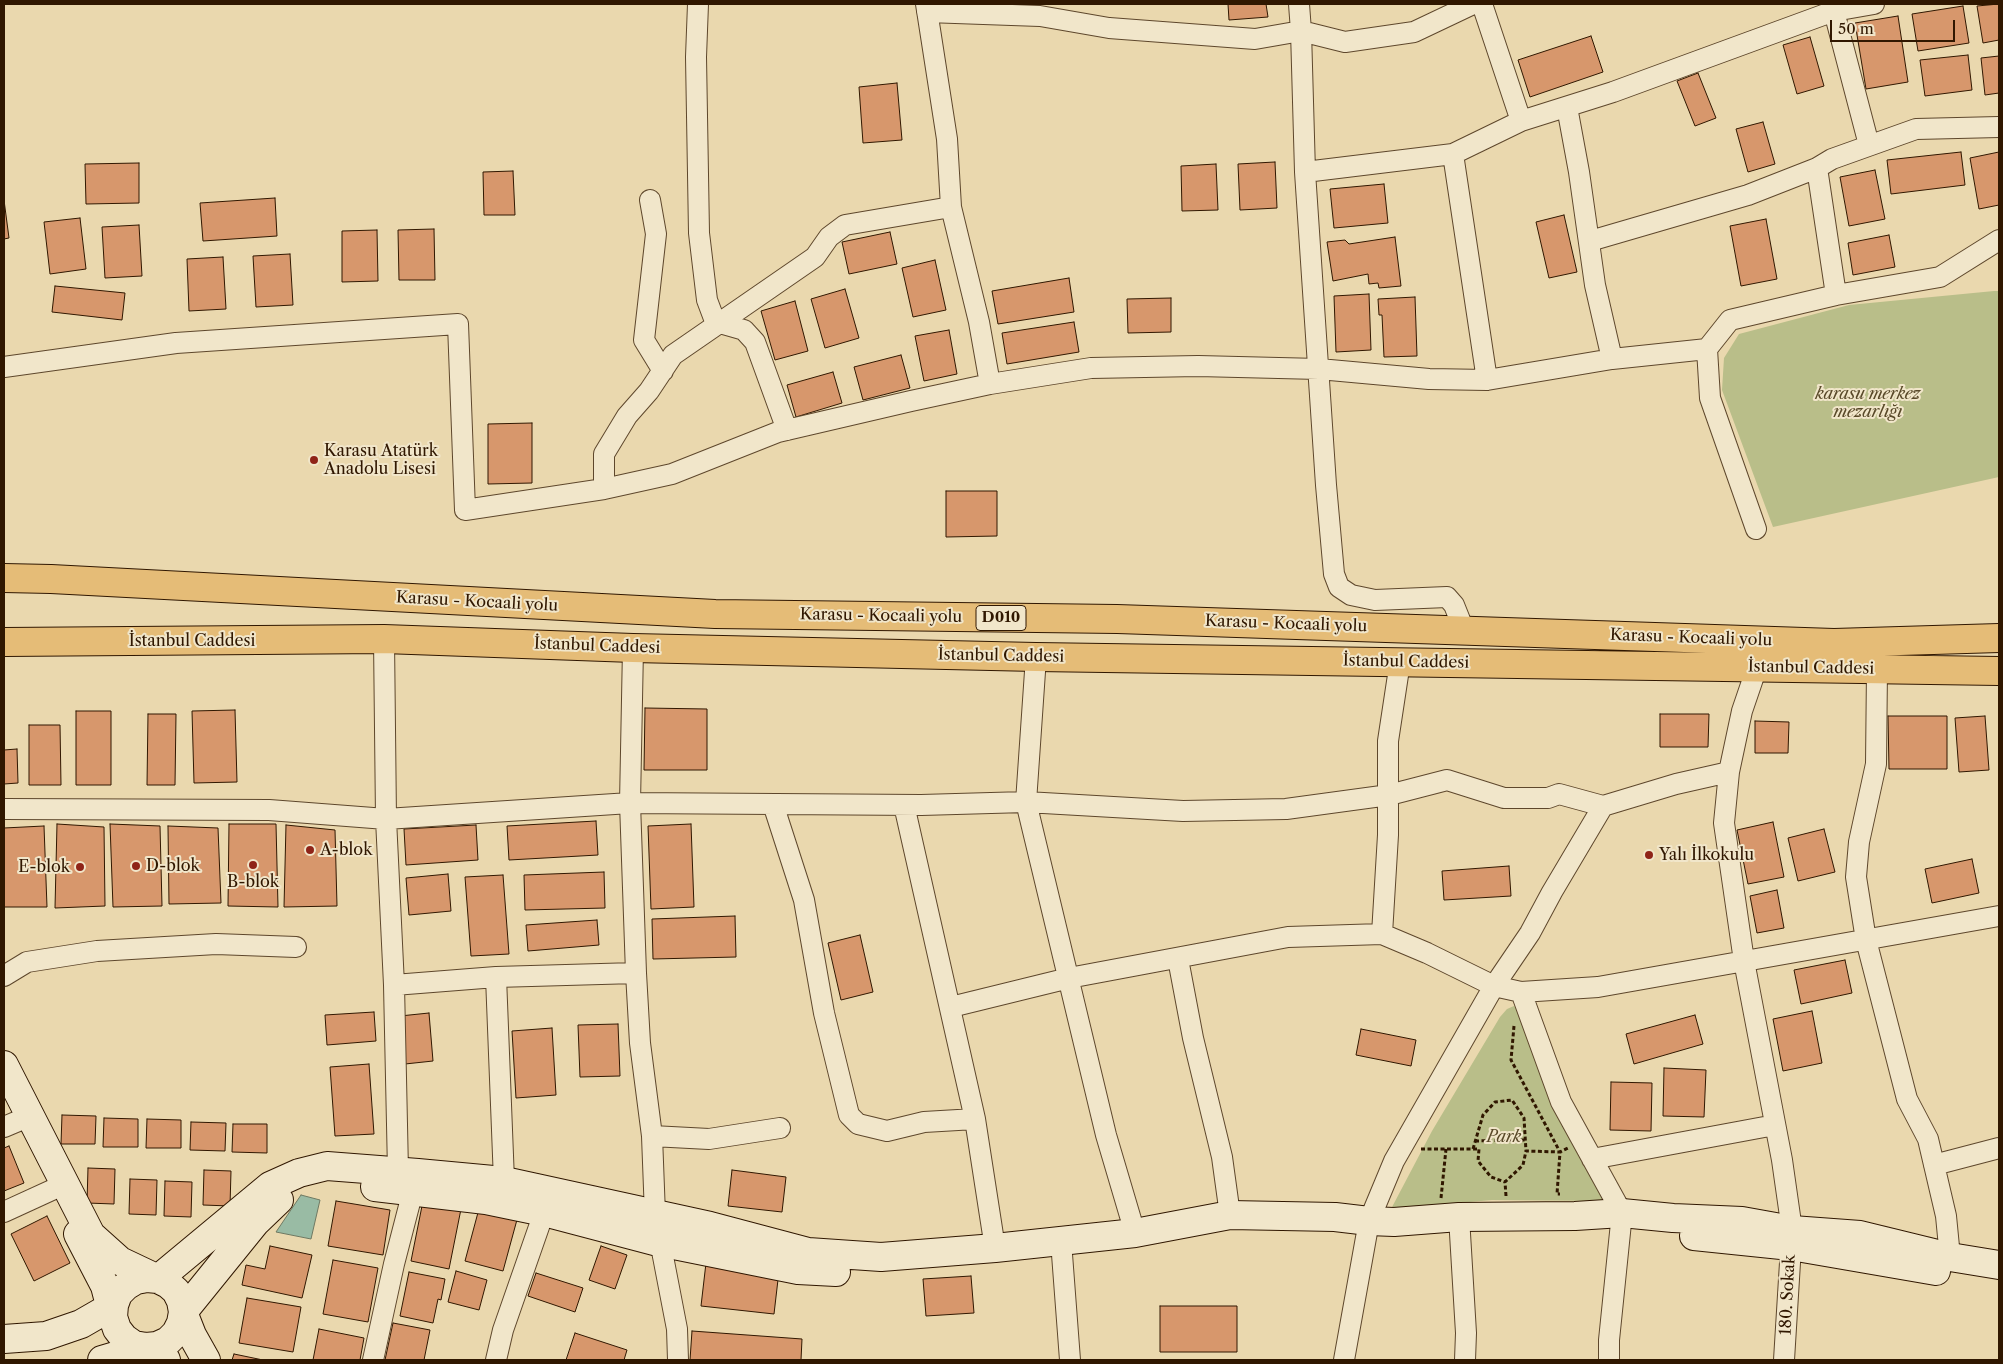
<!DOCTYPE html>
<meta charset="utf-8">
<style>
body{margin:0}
#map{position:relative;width:2003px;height:1364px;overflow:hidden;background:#ead8ae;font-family:"Libre Caslon Text",serif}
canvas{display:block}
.frame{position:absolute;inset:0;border:5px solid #301700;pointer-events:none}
.scale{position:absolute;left:1830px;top:20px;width:125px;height:22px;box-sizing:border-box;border:2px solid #301700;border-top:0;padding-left:6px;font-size:15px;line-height:18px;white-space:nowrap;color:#301700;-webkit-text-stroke:4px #f1e6ca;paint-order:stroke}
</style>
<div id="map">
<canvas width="2003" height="1364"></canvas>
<div class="frame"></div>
<div class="scale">50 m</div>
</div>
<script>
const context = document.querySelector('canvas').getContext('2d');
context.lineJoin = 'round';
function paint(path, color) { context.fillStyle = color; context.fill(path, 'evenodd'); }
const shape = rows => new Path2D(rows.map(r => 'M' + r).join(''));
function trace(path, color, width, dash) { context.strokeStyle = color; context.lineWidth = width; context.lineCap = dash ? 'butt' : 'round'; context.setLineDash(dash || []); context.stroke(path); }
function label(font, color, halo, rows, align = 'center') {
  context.font = font + ' "Libre Caslon Text",serif'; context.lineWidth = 4; context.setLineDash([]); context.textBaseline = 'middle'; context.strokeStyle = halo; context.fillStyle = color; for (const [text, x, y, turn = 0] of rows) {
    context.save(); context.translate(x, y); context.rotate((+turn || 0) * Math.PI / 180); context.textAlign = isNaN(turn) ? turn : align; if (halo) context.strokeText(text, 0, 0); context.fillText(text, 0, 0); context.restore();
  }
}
const green = shape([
 [1994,291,1999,291,1999,477,1773,527,1722,390,1724,358,1739,334,1849,305],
 [1514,1006,1522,1012,1607,1201,1492,1200,1391,1209,1432,1131,1500,1017,1507,1009]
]);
const water = shape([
 [301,1195,320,1200,311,1239,276,1232,301,1195]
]);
const building = shape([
 [1228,4,1266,4,1268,17,1229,20,1228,4],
 [1999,4,1999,40,1983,43,1977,6,1999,4],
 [1963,6,1969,43,1918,51,1912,14,1963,6],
 [1898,16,1908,82,1866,89,1855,23,1898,16],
 [1591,36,1603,72,1530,97,1518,60,1591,36],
 [1810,37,1824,86,1797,94,1783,45,1810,37],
 [1968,55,1972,90,1925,96,1920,60,1968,55],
 [1999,56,1999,93,1985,95,1981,58,1999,56],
 [1698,73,1716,118,1695,126,1677,81,1698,73],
 [897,83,902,140,863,143,859,87,897,83],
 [1763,122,1775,164,1748,172,1736,129,1763,122],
 [1961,152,1965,185,1891,194,1887,160,1961,152],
 [1999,152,1999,205,1979,209,1970,158,1999,152],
 [1275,162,1277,208,1240,210,1238,164,1275,162],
 [139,163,139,203,86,204,85,164,139,163],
 [1216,164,1218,210,1182,211,1181,166,1216,164],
 [1875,170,1885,219,1849,226,1840,177,1875,170],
 [513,171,515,215,484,215,483,172,513,171],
 [1384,184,1388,223,1334,228,1330,189,1384,184],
 [275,198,277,236,203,241,200,203,275,198],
 [4,200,9,238,4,239,4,200],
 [1564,215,1577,272,1549,278,1536,222,1564,215],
 [80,218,86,269,50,274,44,222,80,218],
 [1766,219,1777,279,1741,286,1730,226,1766,219],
 [139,225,142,276,105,278,102,227,139,225],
 [434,229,435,280,399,280,398,230,434,229],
 [377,230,378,281,342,282,342,231,377,230],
 [890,232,897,264,849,274,842,242,890,232],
 [1889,235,1895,267,1853,275,1848,243,1889,235],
 [1395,237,1401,286,1379,288,1378,283,1369,284,1368,274,1333,281,1327,242,1345,240,1349,244,1395,237],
 [290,254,293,305,256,307,253,256,290,254],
 [223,257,226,309,189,311,187,259,223,257],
 [935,260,946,310,913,317,902,268,935,260],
 [1069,278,1074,312,998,324,992,291,1069,278],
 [55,286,125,293,122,320,52,312,55,286],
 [845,289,859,338,825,348,811,299,845,289],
 [1369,294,1371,350,1336,352,1334,296,1369,294],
 [1415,297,1417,356,1384,357,1382,315,1379,315,1378,299,1415,297],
 [1171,298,1171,332,1128,333,1127,299,1171,298],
 [795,301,808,351,775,360,761,311,795,301],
 [1074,322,1079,352,1007,364,1002,333,1074,322],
 [949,330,957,374,924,381,915,336,949,330],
 [901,355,910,388,863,400,854,367,901,355],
 [833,372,842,403,796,417,787,385,833,372],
 [532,423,532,483,488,484,488,424,532,423],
 [946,491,997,491,997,536,946,537,946,491],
 [645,708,707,709,707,770,644,770,645,708],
 [235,710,237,782,194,783,192,711,235,710],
 [76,711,111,711,111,785,76,785,76,711],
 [148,714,176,714,175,785,147,785,148,714],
 [1660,714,1709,714,1708,747,1660,747,1660,714],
 [1888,716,1947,716,1947,769,1889,769,1888,716],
 [1985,716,1989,770,1959,772,1955,718,1985,716],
 [1755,721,1789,722,1788,753,1755,753,1755,721],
 [29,725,60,725,61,785,29,785,29,725],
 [17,749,18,783,4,784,4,750,17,749],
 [596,821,598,855,509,860,507,826,596,821],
 [1773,822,1784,877,1748,884,1737,830,1773,822],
 [57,824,104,827,105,906,55,908,57,824],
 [110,824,160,826,162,906,113,907,110,824],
 [229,824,276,824,278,907,228,906,229,824],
 [691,824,694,907,651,909,648,826,691,824],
 [286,825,335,830,337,906,284,907,286,825],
 [476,825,478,860,406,865,404,829,476,825],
 [44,826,47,907,4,907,4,828,44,826],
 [168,826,218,828,221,903,169,904,168,826],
 [1824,829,1835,872,1798,881,1788,838,1824,829],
 [1972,859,1979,893,1932,903,1925,869,1972,859],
 [1509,866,1511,896,1444,900,1442,871,1509,866],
 [604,872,605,908,525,910,524,875,604,872],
 [448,874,451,911,409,915,406,878,448,874],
 [503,875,509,954,471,956,465,877,503,875],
 [1777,890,1784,928,1757,933,1750,896,1777,890],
 [735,916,736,957,653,959,652,919,735,916],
 [597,920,599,945,528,951,526,925,597,920],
 [860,935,873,992,841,1000,828,943,860,935],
 [1845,960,1852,993,1801,1004,1794,970,1845,960],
 [1812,1011,1822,1063,1783,1071,1773,1019,1812,1011],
 [374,1012,376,1041,327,1045,325,1015,374,1012],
 [429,1013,433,1061,405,1064,400,1016,429,1013],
 [1695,1015,1703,1044,1634,1064,1626,1034,1695,1015],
 [618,1024,620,1076,580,1077,578,1025,618,1024],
 [552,1028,556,1095,516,1098,512,1031,552,1028],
 [1361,1029,1416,1040,1411,1066,1356,1055,1361,1029],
 [369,1064,374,1134,335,1136,330,1067,369,1064],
 [1664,1068,1706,1070,1704,1117,1663,1116,1664,1068],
 [1611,1082,1652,1083,1651,1131,1610,1130,1611,1082],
 [62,1115,96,1116,95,1144,61,1144,62,1115],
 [104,1118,138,1119,138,1147,103,1147,104,1118],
 [147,1119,181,1120,181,1148,146,1148,147,1119],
 [191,1122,226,1123,225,1151,190,1150,191,1122],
 [233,1124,267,1124,267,1153,232,1152,233,1124],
 [9,1146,24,1183,4,1191,4,1148,9,1146],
 [88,1168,115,1169,114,1204,87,1203,88,1168],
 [204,1170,231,1171,230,1206,203,1205,204,1170],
 [732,1170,786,1177,782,1212,728,1206,732,1170],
 [130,1179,157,1180,156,1215,129,1214,130,1179],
 [165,1181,192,1182,191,1217,164,1216,165,1181],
 [336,1201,390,1210,383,1255,328,1246,336,1201],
 [423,1201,461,1209,449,1269,411,1261,423,1201],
 [480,1205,518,1216,503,1271,465,1261,480,1205],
 [47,1216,70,1263,34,1281,11,1234,47,1216],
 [270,1246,312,1255,302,1298,242,1285,246,1265,265,1269,270,1246],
 [601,1246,627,1255,615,1289,589,1280,601,1246],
 [333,1260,378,1268,368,1322,323,1314,333,1260],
 [706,1263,779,1271,774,1314,701,1306,706,1263],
 [456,1271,487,1280,479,1310,448,1302,456,1271],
 [409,1272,445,1279,441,1300,438,1299,433,1323,400,1316,409,1272],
 [536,1273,583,1288,575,1312,528,1296,536,1273],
 [971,1276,974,1313,926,1316,923,1279,971,1276],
 [247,1298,301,1307,293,1352,239,1343,247,1298],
 [1160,1306,1237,1306,1237,1352,1160,1352,1160,1306],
 [393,1323,430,1330,424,1360,385,1360,393,1323],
 [319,1329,364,1338,360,1360,313,1360,319,1329],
 [692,1331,802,1339,801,1360,690,1360,692,1331],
 [575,1333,627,1350,624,1360,566,1360,575,1333],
 [234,1354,263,1360,232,1360,234,1354]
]);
const path = shape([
 [1514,1026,1511,1060,1560,1152,1568,1148],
 [1475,1141,1526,1140],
 [1421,1149,1479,1149,1478,1161,1491,1177,1505,1182],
 [1473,1149,1483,1115,1495,1102,1512,1100,1524,1118,1526,1151],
 [1506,1196,1505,1182,1523,1165,1526,1151,1560,1152,1557,1194,1560,1194],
 [1441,1198,1446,1149]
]);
const minor = shape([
 [698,4,696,57,699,233,707,300,716,324,723,324,744,330,755,342,787,430],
 [926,4,947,139,951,207,979,322,990,384],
 [1299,4,1301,31,1305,172,1326,485,1334,574,1339,587,1351,595,1375,600,1447,597,1454,605,1464,630],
 [1482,4,1521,121],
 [1832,4,1869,145],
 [927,12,1040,16,1109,28,1255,39,1301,31,1345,42,1414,32,1473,4],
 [1567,107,1579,172,1595,285,1612,359],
 [1453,154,1487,380],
 [1817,168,1836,295],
 [1305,172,1453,154,1521,121,1613,92,1834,11,1874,4],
 [650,200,656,234,644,340,663,371],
 [1590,241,1748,195,1817,168,1832,159,1916,129,1999,127],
 [4,367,176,343,458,324,465,510,604,489,672,474,778,432,911,401,990,384,1091,368,1198,366,1319,369,1429,379,1487,380,1612,359,1707,349],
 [604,489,604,454,627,416,649,391,673,355,815,257,829,237,845,225,951,207],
 [1756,529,1710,398,1707,349,1730,320,1836,295,1940,277,1999,240],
 [384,639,386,819,394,985,398,1171],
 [633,648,630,803,636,973,640,1043,652,1136,655,1215,677,1329,678,1360],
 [1036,657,1026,802,1106,1135,1135,1233],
 [1757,667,1742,711,1729,772,1724,823,1744,961,1782,1160,1792,1230,1784,1360],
 [1877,669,1876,764,1859,842,1856,877,1866,940,1907,1099,1928,1139,1946,1216,1950,1257],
 [773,804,804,900,824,1013,849,1115,858,1124,887,1131,924,1122,975,1119],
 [904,805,975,1119,995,1248],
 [4,809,269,810,386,819,630,803,921,805,1026,802,1183,811,1286,809,1389,795,1447,780,1504,798,1548,798,1559,794,1603,806],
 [1382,934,1388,835,1388,741,1400,662],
 [1178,959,1193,1038,1222,1157,1230,1215],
 [4,976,27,962,97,951,216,944,296,947],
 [496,977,504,1181],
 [394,985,496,977,636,973],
 [1521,992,1561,1102,1622,1213,1609,1340,1609,1360],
 [951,1007,1069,978,1288,937,1382,934,1427,953,1494,986,1521,992,1598,987,1999,916],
 [4,1127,30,1116],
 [652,1136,709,1139,780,1128],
 [1592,1159,1775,1125],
 [1934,1165,1999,1148],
 [4,1212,65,1184],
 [1459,1217,1466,1333,1465,1360],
 [1061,1241,1070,1360],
 [373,1360,394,1264,416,1179],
 [496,1360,503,1330,548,1201],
 [1344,1360,1369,1221,1394,1161,1494,986,1530,933,1552,892,1603,806,1676,784,1729,772]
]);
const secondary = shape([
 [4,1065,91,1235,120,1261,158,1279,270,1186,299,1173,327,1166,418,1173,504,1181,710,1226,808,1252,881,1257,995,1248,1135,1233,1230,1215,1335,1217,1369,1221,1394,1222,1459,1217,1575,1216,1622,1213,1673,1218,1742,1221,1792,1230,1860,1235,1950,1257,1999,1265],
 [375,1187,486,1200,544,1212,654,1241,798,1270,836,1272],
 [78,1234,105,1286,113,1317],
 [1694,1236,1791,1246,1936,1271],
 [4,1339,46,1336,81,1324,114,1305],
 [102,1360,146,1347,157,1346,168,1341,176,1333,181,1323,183,1312,181,1301,176,1291,168,1284,158,1279,147,1278,136,1280,126,1286,118,1294,114,1305,113,1317,117,1329,124,1338,134,1345,146,1347,166,1360],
 [206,1360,192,1335,183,1312,255,1223,279,1200]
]);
const trunk = shape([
 [4,578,51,579,715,614,1117,619,1834,643,1999,638],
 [4,642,384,639,633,648,1036,657,1999,671]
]);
const markers = [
 [314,460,5,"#8f2418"],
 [310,850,5,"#8f2418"],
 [1649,855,5,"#8f2418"],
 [253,865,5,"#8f2418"],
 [136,866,5,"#8f2418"],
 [80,867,5,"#8f2418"]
];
const shields = [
 [1001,618,50]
];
const shieldNames = [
 ["D010",1001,618]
];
const parkNames = [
 ["karasu merkez",1868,394],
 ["mezarlığı",1868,412],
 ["Park",1504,1137]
];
const poiNames = [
 ["Karasu Atatürk",324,451],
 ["Anadolu Lisesi",324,469],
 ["A-blok",320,850],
 ["Yalı İlkokulu",1659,855],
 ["D-blok",146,866],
 ["E-blok",70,867,"right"],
 ["B-blok",253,882,"center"]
];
const streetNames = [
 ["Karasu - Kocaali yolu",477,602,3],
 ["Karasu - Kocaali yolu",881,616,1],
 ["Karasu - Kocaali yolu",1286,624,2],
 ["Karasu - Kocaali yolu",1691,638,2],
 ["İstanbul Caddesi",192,641],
 ["İstanbul Caddesi",597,646,2],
 ["İstanbul Caddesi",1001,656,1],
 ["İstanbul Caddesi",1406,662,1],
 ["İstanbul Caddesi",1811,668,1],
 ["180. Sokak",1788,1295,-87]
];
paint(green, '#b9be89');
paint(water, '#99bba4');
trace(water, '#6f7962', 1);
paint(building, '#d7976c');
trace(building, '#301700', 1);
trace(minor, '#5e472c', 22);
trace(secondary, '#301700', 30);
trace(trunk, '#301700', 30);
trace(path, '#301700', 3, [4, 2.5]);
trace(minor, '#f1e6ca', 20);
trace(secondary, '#f1e6ca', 28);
trace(trunk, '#e5bc77', 28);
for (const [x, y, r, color] of markers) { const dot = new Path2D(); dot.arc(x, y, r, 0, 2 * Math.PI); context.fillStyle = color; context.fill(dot); trace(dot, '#f1e6ca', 2); }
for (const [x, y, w] of shields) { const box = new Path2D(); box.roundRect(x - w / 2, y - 12.5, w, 25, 4); context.fillStyle = '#f1e6ca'; context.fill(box); trace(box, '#301700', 1); }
label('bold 15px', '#301700', null, shieldNames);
label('italic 16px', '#594929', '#f1e6ca', parkNames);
label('16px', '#301700', '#f1e6ca', poiNames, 'left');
label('16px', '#301700', '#f1e6ca', streetNames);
</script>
